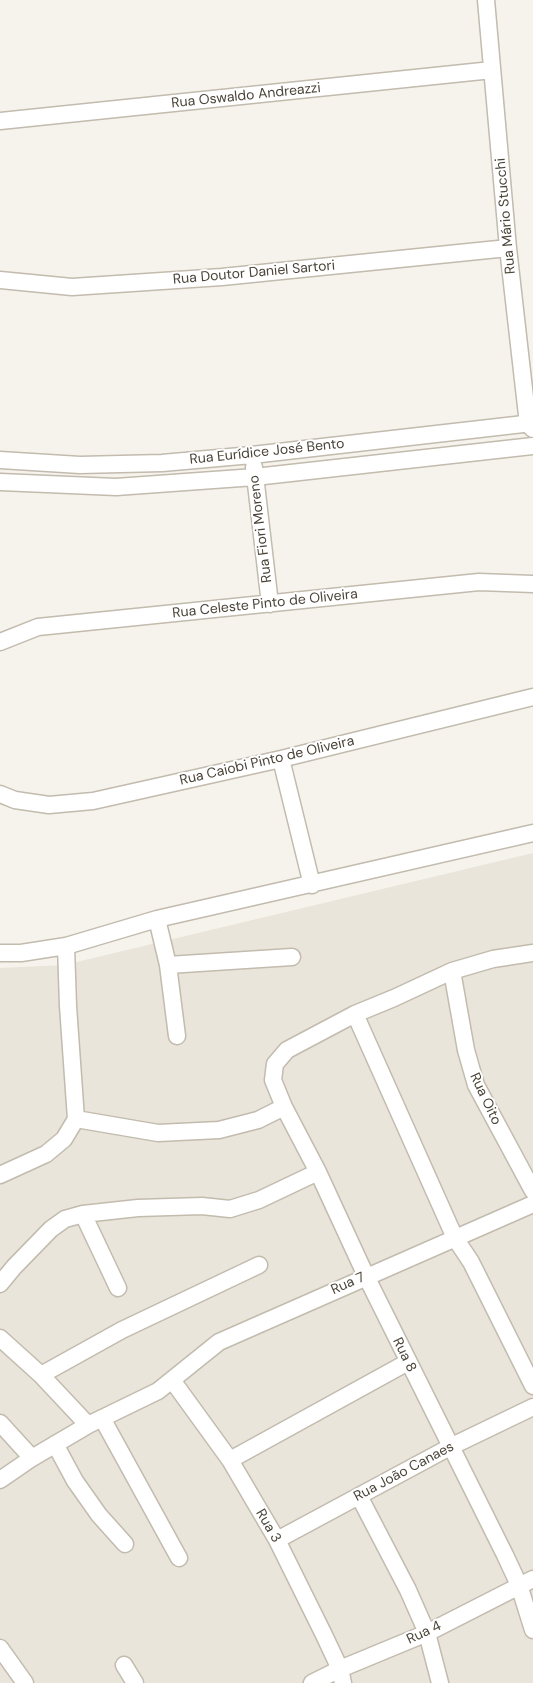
<!DOCTYPE html>
<meta charset="utf-8">
<style>
body{margin:0}
canvas{display:block;background:#f6f3ec}
</style>
<canvas width="533" height="1683"></canvas>
<script>
const context = document.querySelector('canvas').getContext('2d');
context.lineJoin = 'round';
function paint(path, color) { context.fillStyle = color; context.fill(path, 'evenodd'); }
const shape = rows => new Path2D(rows.map(r => 'M' + r).join(''));
function trace(path, color, width, dash) { context.strokeStyle = color; context.lineWidth = width; context.lineCap = dash ? 'butt' : 'round'; context.setLineDash(dash || []); context.stroke(path); }
function label(font, color, halo, rows, align = 'center') {
  context.font = font + ' "DM Sans",sans-serif'; context.lineWidth = 4; context.setLineDash([]); context.textBaseline = 'middle'; context.strokeStyle = halo; context.fillStyle = color; for (const [text, x, y, turn = 0] of rows) {
    context.save(); context.translate(x, y); context.rotate((+turn || 0) * Math.PI / 180); context.textAlign = isNaN(turn) ? turn : align; if (halo) context.strokeText(text, 0, 0); context.fillText(text, 0, 0); context.restore();
  }
}
const residential = shape([
 [533,853,533,1683,0,1683,0,968,64,965]
]);
const minor = shape([
 [486,0,508,248,528,424,533,429],
 [0,121,492,70],
 [0,280,72,287,222,277,508,248],
 [0,460,80,465,162,463,252,455,533,423],
 [254,467,270,604],
 [0,482,116,487,255,477,533,446],
 [0,642,38,627,479,582,533,584],
 [281,759,312,885],
 [0,794,15,800,49,805,93,801,281,759,533,697],
 [157,919,168,965,177,1036],
 [0,953,21,953,66,946,157,919,533,833],
 [533,953,493,959,452,971,394,998,355,1014,287,1050,275,1064,273,1080,284,1107,318,1172,366,1276,505,1555,519,1585,533,1630],
 [168,965,292,957],
 [452,971,466,1050,476,1085,533,1191],
 [355,1014,455,1238,471,1262,533,1386],
 [76,1119,158,1133,219,1130,258,1120,284,1107],
 [0,1175,46,1154,64,1139,76,1119,68,1006,66,946],
 [83,1214,118,1288],
 [0,1284,14,1267,51,1229,65,1219,83,1214,138,1208,202,1206,230,1209,259,1200,318,1172],
 [0,1338,41,1375,88,1425],
 [41,1375,122,1330,259,1265],
 [172,1380,230,1460,277,1540,324,1635,340,1669,343,1683],
 [102,1418,179,1558],
 [0,1423,32,1458],
 [55,1444,75,1481,99,1515,125,1544],
 [230,1460,408,1362],
 [0,1480,32,1458,88,1425,158,1391,219,1342,533,1204],
 [359,1496,408,1590,427,1633,440,1683],
 [277,1540,450,1447,533,1407],
 [0,1648,25,1683],
 [124,1665,135,1683],
 [312,1683,340,1669,427,1633,533,1579]
]);
const streetNames = [
 ["Rua Oswaldo Andreazzi",246,96,-6],
 ["Rua Mário Stucchi",506,216,-95],
 ["Rua Doutor Daniel Sartori",254,273,-5],
 ["Rua Eurídice José Bento",267,452,-6],
 ["Rua Fiori Moreno",261,529,-97],
 ["Rua Celeste Pinto de Oliveira",265,604,-6],
 ["Rua Caiobi Pinto de Oliveira",267,761,-13],
 ["Rua Oito",485,1099,65],
 ["Rua 7",348,1284,-24],
 ["Rua 8",404,1355,64],
 ["Rua João Canaes",404,1472,-28],
 ["Rua 3",268,1526,60],
 ["Rua 4",424,1633,-25]
];
paint(residential, '#eae5da');
trace(minor, '#c2bbae', 19);
trace(minor, '#fff', 16);
label('14px', '#4b4439', '#fff', streetNames);
</script>
